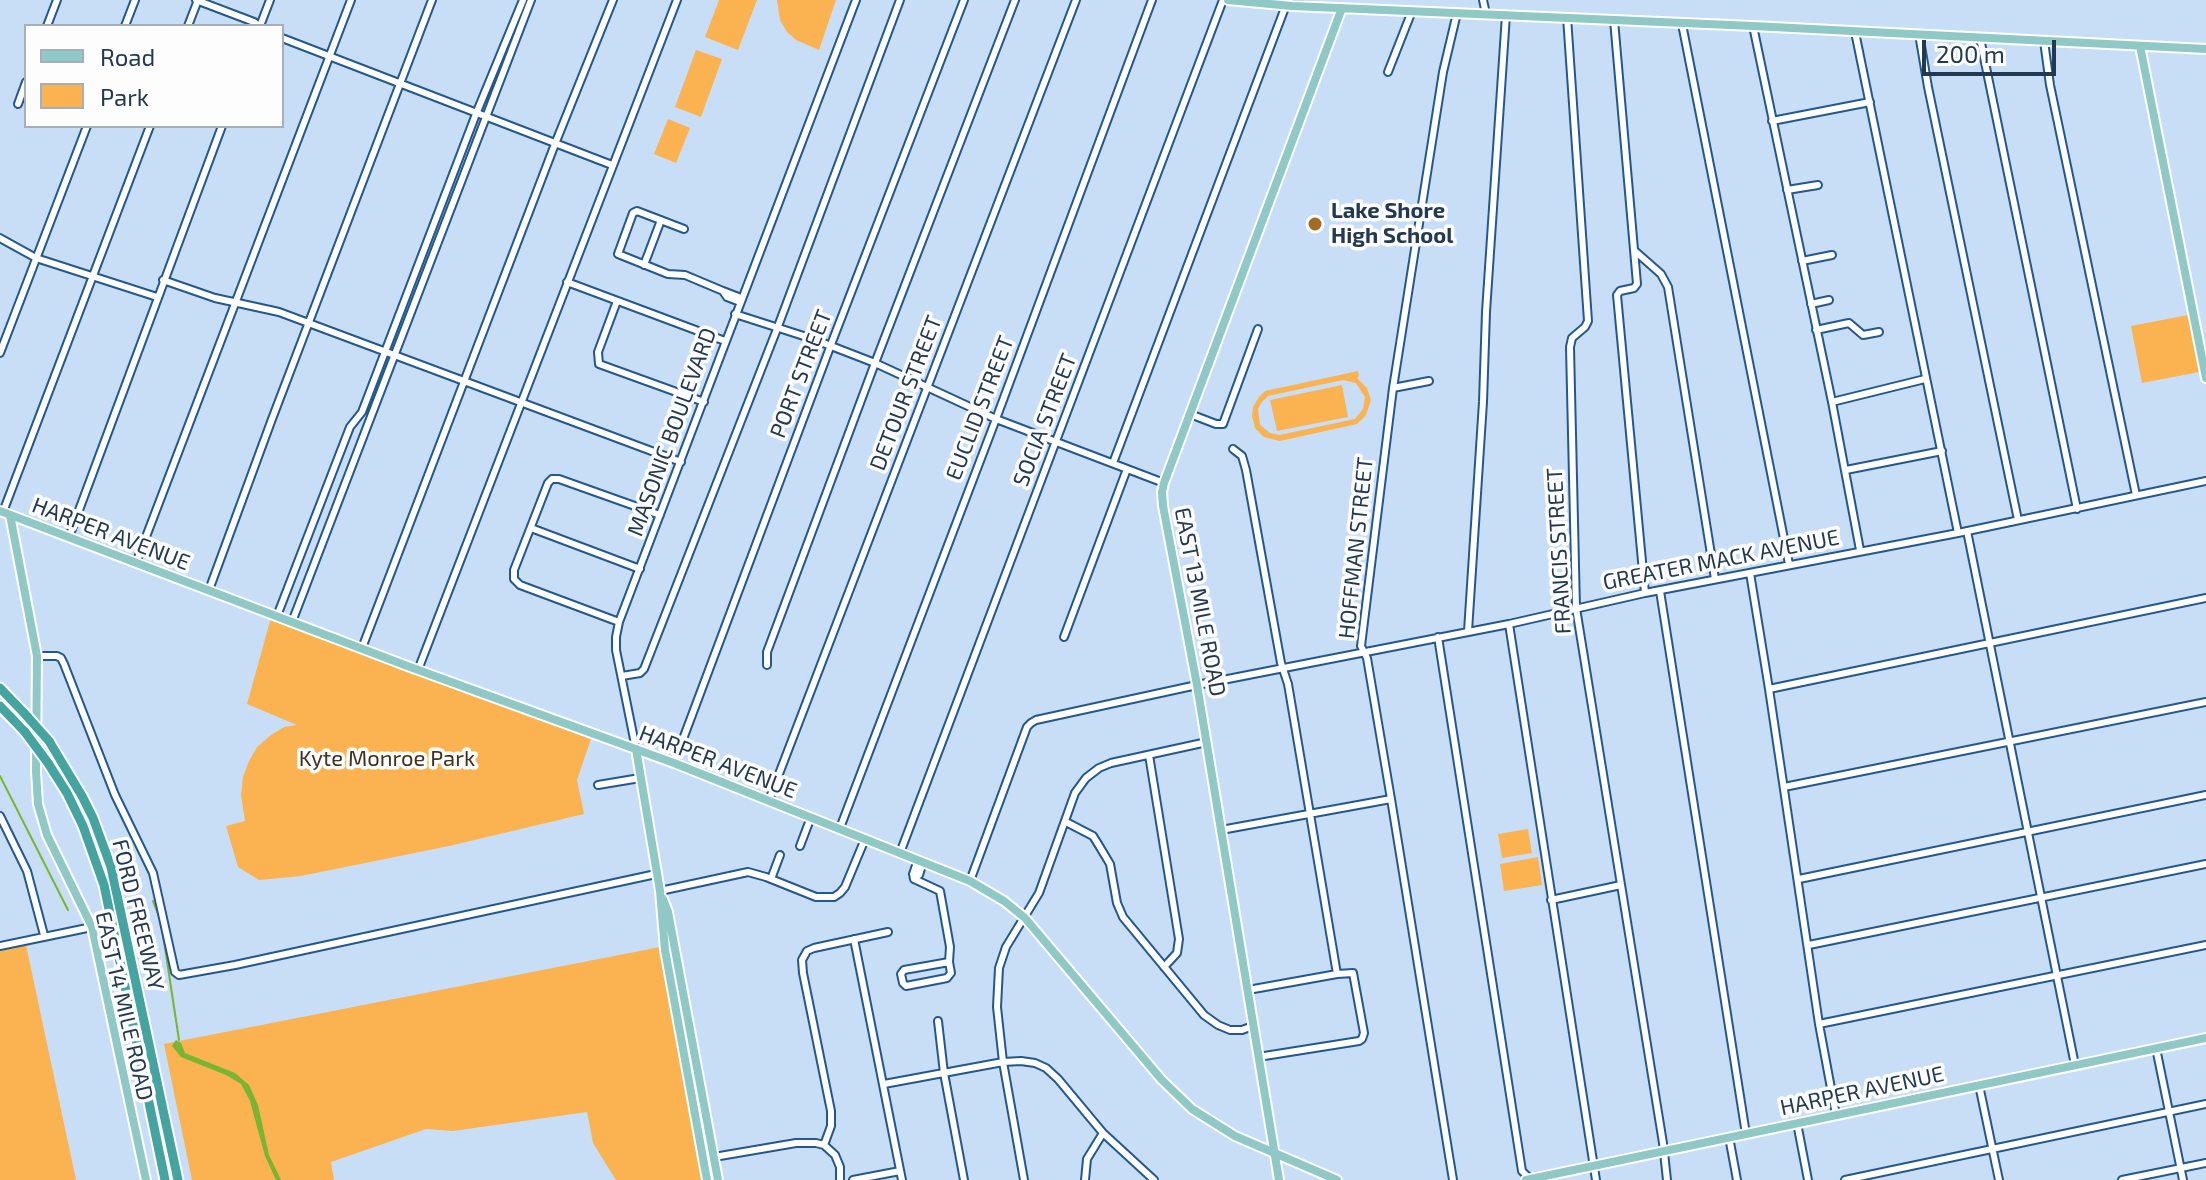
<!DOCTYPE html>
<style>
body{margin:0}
#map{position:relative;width:2206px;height:1180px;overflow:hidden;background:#c8def6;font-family:"Exo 2",sans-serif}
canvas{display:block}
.legend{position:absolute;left:24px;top:24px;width:260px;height:104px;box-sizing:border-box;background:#fdfdfd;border:2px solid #a6afb8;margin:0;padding:10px 14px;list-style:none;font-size:24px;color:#233951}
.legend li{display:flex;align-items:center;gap:16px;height:40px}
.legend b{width:40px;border:2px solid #a6afb8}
.scale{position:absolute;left:1922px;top:40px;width:134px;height:36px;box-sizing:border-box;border:4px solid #233951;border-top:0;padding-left:10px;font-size:24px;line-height:28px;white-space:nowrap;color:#233951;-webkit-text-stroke:6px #fdfdfd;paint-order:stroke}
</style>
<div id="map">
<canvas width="2206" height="1180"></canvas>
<ul class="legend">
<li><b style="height:10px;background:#90c8c6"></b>Road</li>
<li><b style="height:22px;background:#fbb250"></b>Park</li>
</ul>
<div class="scale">200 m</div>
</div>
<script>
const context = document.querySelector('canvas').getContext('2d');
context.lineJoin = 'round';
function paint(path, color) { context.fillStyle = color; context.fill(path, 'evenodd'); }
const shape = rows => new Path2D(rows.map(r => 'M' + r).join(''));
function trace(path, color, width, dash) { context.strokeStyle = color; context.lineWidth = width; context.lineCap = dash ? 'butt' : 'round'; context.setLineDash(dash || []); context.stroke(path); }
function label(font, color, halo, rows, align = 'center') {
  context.font = font + ' "Exo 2",sans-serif'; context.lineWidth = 7; context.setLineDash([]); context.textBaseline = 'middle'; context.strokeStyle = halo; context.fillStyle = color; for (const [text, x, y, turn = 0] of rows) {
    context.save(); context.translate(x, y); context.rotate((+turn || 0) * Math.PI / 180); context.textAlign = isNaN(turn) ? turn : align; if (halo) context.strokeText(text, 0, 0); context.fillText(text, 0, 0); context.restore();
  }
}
const green = shape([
 [719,0,757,0,738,50,705,37],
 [777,0,836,0,819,50,796,40,787,32,780,20],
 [696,50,722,59,701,117,675,107],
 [668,119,690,128,676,163,654,154],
 [2188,315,2199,372,2142,383,2131,326],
 [1358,371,1359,376,1357,378,1367,388,1371,400,1366,415,1357,424,1280,441,1264,437,1255,428,1252,416,1253,407,1259,397,1265,391],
 [1343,380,1356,383,1365,397,1363,409,1355,419,1279,435,1270,433,1260,425,1258,409,1261,403,1268,396],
 [1342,385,1348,417,1277,431,1270,400],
 [272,614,593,733,577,780,584,814,449,846,301,876,259,880,238,867,226,826,245,821,241,795,243,777,249,761,257,747,271,735,284,727,297,725,247,704],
 [1528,829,1532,853,1502,858,1498,834],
 [1538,857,1542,885,1504,891,1500,864],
 [26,945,76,1180,0,1180,0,951],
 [660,947,703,1180,616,1180,593,1143,587,1112,453,1131,426,1129,331,1162,334,1180,192,1180,164,1044]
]);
const water = shape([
 [176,1040,181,1043,185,1053,235,1073,249,1085,258,1105,269,1155,281,1180,276,1180,265,1156,250,1101,241,1084,226,1075,181,1057,172,1046]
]);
const stream = shape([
 [0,776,68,910],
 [153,901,161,922],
 [162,928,179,1040]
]);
const minor = shape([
 [196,0,254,22,259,26],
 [1483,0,1486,14],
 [1567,17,1588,321,1585,327,1572,338,1570,347,1576,608,1663,1143,1667,1180],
 [1614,20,1637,284,1634,288,1620,291,1617,295,1645,593],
 [1682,24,1789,564],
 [47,26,57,0],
 [125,26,135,0],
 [188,26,198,0],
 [260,26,270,0],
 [1753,26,1832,402,1860,550],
 [1855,32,1958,533],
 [1919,34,1928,87,2018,520],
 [282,38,612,165],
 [1980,38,2077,509],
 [2044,41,2050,85,2136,495],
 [1388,72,1412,11],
 [18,104,26,82],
 [1772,121,1870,102],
 [1787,190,1818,185],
 [684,229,637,211,633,213,618,254,668,274,685,275,723,291],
 [0,238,36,258,157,297],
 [1636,252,1661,274,1668,287,1715,579],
 [1802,261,1832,255],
 [644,265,661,220],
 [163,280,215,298,279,312,681,462],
 [567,282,725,341],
 [617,301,598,352,599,364,704,402],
 [740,302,727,297,723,291,741,298],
 [1811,304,1829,300],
 [735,314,813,339,875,363,996,419,1164,483],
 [1816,330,1849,323,1863,335,1879,332],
 [0,353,87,126],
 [1393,388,1429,381],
 [1832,402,1925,379],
 [1190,414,1216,424,1223,424,1258,329],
 [1233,449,1242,456,1246,470,1281,663,1288,684,1337,974],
 [1113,463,1286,5],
 [1846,470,1942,451],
 [3,512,150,126],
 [531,528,640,569],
 [1967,531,2075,1065],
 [69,537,222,126],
 [136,563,351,0],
 [1750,573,1769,689,1819,1024,1836,1115],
 [209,590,272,419,432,0],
 [1660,591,1746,1134],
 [277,616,350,427,362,412,476,114,523,0],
 [292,622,531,0],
 [619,622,520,585,514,579,514,570,548,483,552,479,559,479,660,515],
 [1509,624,1596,1180],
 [1468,631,1483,402,1486,312,1506,15],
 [1064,637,1127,469],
 [1438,637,1522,1171,1531,1180],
 [362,648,555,144,613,0],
 [37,656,57,656,61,658,64,664,115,795,153,873,175,972,179,975,235,965,656,874],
 [767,665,767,652,875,363,1015,0],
 [418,670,677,0],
 [622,676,640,673,644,669,777,329,900,0],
 [1769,689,2206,598],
 [636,749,616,650,616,637,619,622,856,0],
 [1149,755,1179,939,1177,953,1164,967],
 [674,763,832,342,964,0],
 [598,785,640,778],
 [1784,787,2206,702],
 [769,800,1076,0],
 [0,816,27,871,44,935],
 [1066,822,1093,836,1098,844,1110,864,1117,903,1123,917,1204,1015,1218,1025,1230,1030,1242,1030,1253,1026],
 [840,828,996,419,1152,0],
 [1221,830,1391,799],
 [800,846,811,817],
 [900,853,1223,0],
 [918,860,913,874,914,879,919,875,923,862],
 [771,879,780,855],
 [914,879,940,891,950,947,949,962,951,973,947,978,906,986,903,983,901,974,904,970,949,962],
 [1799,879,2206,795],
 [970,881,1027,727,1031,723,1036,720,1197,685,1509,624,1645,593,1958,533,2206,481],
 [660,891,748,872,766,877,816,897,834,897,840,893,845,887,865,839],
 [1551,900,1621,885],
 [854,939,902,1180],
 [1809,945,2206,864],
 [0,946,92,927],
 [1248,990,1337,974,1353,973,1364,1033,1362,1039,1359,1041,1258,1057],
 [938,1021,944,1073,964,1180],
 [1819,1024,2206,945],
 [2156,1048,2183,1180],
 [884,1084,1003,1062,1021,1061,1035,1063,1046,1068,1058,1079,1103,1133,1154,1180],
 [1979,1085,1999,1180],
 [1797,1123,1808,1180],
 [1729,1137,1737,1180],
 [824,1145,831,1126,831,1111,803,973,802,960,807,951,814,948,888,932],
 [714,1157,796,1143,816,1143,824,1145,835,1155,840,1167,840,1180],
 [853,1180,900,1171],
 [1024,1180,1003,1062,997,1007,999,968,1006,947,1039,893,1075,793,1086,778,1099,768,1111,763,1207,742],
 [1085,1180,1087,1159,1103,1133],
 [1453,1180,1391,799,1367,658,1361,646,1393,388,1443,72,1457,13],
 [1845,1180,2206,1104],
 [2122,1180,2206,1163]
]);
const major = shape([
 [1228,0,1292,6,1753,26,2206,49],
 [2140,46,2206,378],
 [0,511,410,667,674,763,970,881,1004,901,1025,918,1161,1079,1192,1109,1235,1136,1337,1180],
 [10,515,37,656,36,771,38,804,47,835,92,927,146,1180],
 [636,749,660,891,665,950,707,1180],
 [663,899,668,912,718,1180],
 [1279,1180,1197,685,1163,506,1162,492,1164,483,1342,8],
 [1526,1180,2206,1038]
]);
const highway = shape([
 [0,688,25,714],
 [0,706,25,732],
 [49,741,82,796,93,818,111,867,178,1180],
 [48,763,67,793,83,826,104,885,165,1180]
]);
const highwayBridge = shape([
 [25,714,49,741],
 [25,732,48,763]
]);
const markers = [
 [1315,224,8,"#a16d25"]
];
const poiNames = [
 ["Lake Shore",1331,211],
 ["High School",1331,236]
];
const streetNames = [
 ["PORT STREET",801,374,-69],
 ["DETOUR STREET",906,393,-69],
 ["EUCLID STREET",980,408,-69],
 ["SOCIA STREET",1045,420,-69],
 ["MASONIC BOULEVARD",672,432,-70],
 ["HARPER AVENUE",111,534,21],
 ["HOFFMAN STREET",1356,548,-84],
 ["FRANCIS STREET",1559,551,-93],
 ["GREATER MACK AVENUE",1721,560,-11],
 ["EAST 13 MILE ROAD",1200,602,79],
 ["HARPER AVENUE",718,762,21],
 ["FORD FREEWAY",138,915,76],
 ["EAST 14 MILE ROAD",124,1006,77],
 ["HARPER AVENUE",1862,1091,-12]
];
const parkNames = [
 ["Kyte Monroe Park",387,759]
];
paint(green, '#fbb250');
paint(water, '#79b432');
trace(stream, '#79b432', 2);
trace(minor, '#24588d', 10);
trace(major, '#fff', 12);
trace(highway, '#fff', 13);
trace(minor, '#fff', 6);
trace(major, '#90c8c6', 8);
trace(highway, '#46a4a0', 9);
trace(highwayBridge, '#fff', 13, []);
trace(highwayBridge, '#46a4a0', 9);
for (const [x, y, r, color] of markers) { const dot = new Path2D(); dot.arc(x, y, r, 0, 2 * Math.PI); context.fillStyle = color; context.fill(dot); trace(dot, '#fdfdfd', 3); }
label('bold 22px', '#233951', '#fdfdfd', poiNames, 'left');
label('22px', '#233951', '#fdfdfd', streetNames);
label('22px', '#42311d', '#fdfdfd', parkNames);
</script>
